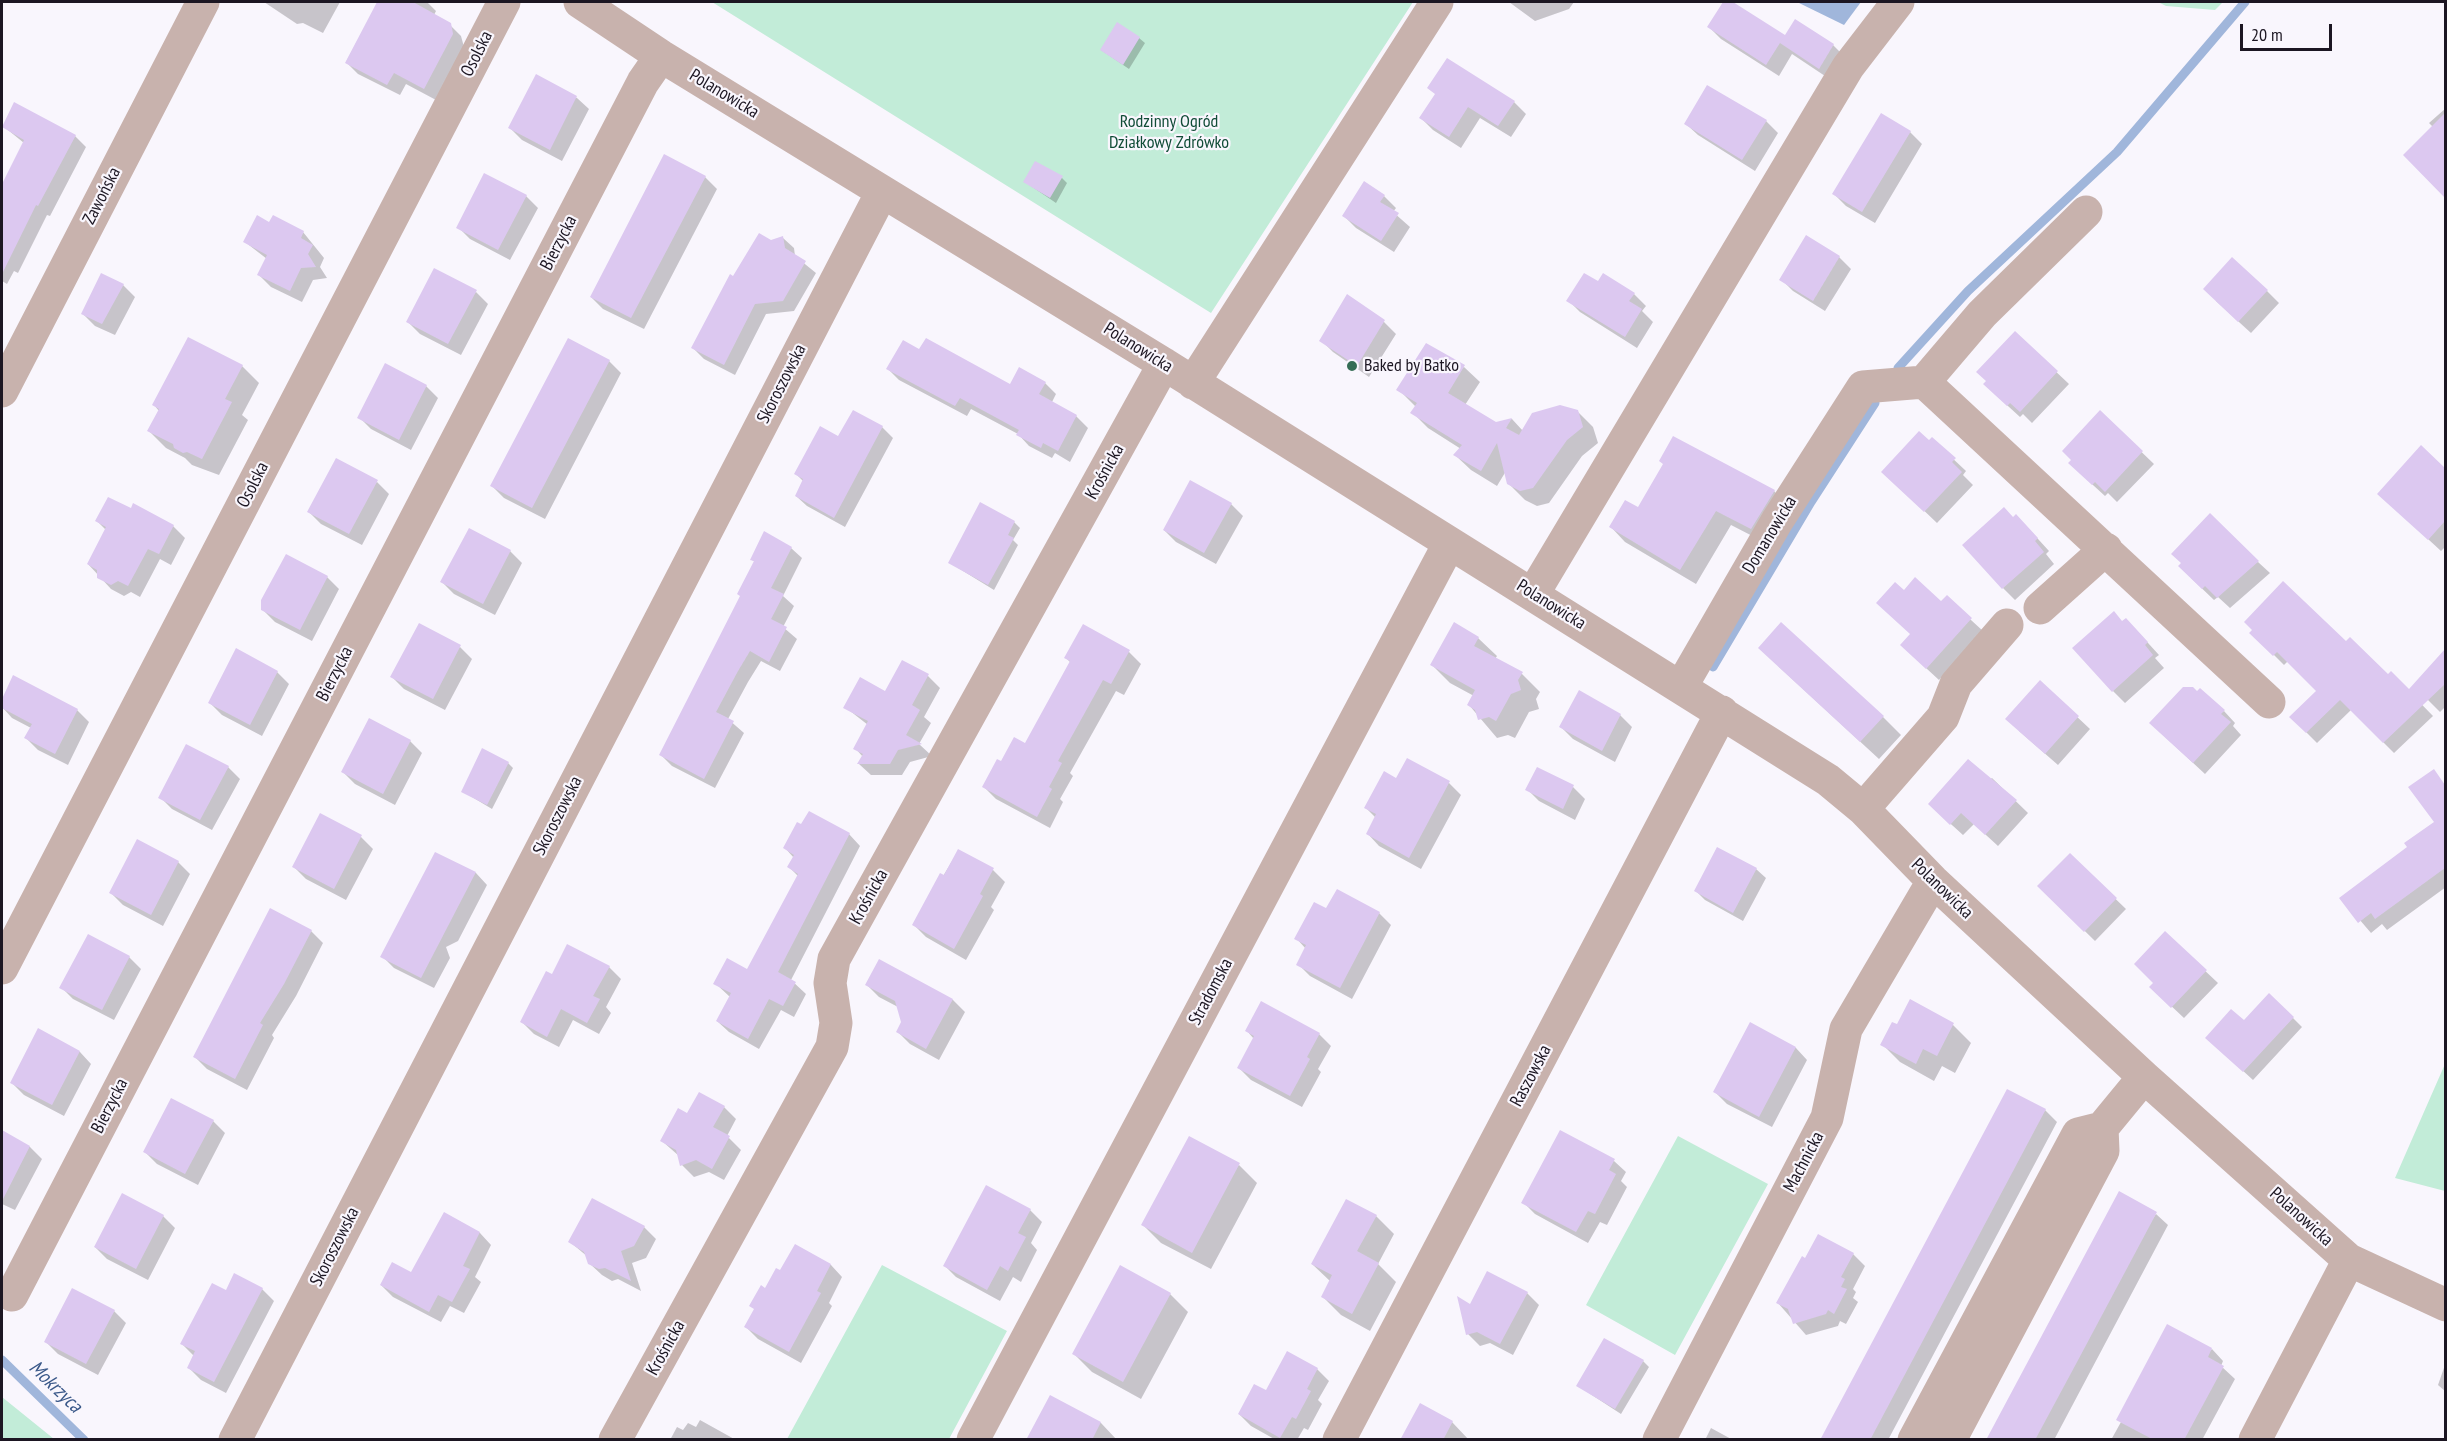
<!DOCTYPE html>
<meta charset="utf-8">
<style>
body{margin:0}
#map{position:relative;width:2447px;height:1441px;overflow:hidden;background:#f9f6fd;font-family:"PT Sans Narrow",sans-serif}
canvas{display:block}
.frame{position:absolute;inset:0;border:3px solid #1c1622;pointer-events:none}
.scale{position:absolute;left:2240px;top:24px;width:92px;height:27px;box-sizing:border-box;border:3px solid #1c1622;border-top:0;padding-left:8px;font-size:18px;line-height:21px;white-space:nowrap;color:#1c1622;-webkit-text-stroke:4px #f9f6fd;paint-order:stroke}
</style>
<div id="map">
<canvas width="2447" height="1441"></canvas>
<div class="frame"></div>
<div class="scale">20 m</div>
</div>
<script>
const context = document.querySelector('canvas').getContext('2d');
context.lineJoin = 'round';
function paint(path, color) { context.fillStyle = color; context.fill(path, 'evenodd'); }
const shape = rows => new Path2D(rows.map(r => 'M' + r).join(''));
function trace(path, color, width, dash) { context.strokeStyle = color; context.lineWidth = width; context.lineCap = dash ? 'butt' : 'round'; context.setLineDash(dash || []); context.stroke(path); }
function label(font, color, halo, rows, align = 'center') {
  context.font = font + ' "PT Sans Narrow",sans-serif'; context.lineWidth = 4.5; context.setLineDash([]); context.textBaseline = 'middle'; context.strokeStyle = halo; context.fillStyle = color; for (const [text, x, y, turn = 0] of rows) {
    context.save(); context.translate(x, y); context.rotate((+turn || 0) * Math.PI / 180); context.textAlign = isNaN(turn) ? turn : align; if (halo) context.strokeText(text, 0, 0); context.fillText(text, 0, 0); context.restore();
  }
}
const green = shape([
 [712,2,1413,2,1211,313],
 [2158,2,2223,2,2215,10,2166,6],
 [2445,1064,2445,1191,2395,1178],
 [1678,1136,1768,1184,1675,1355,1586,1305],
 [882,1265,1007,1331,949,1439,787,1439],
 [2,1397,54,1439,2,1439]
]);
const water = shape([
 [1797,2,1861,2,1844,25]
]);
const shadow = shape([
 [264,2,340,2,323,33,303,23,297,24],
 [378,2,427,2,436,11,434,15,449,24,461,36,464,47,436,100,406,84,400,95,358,74,346,62],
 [1509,2,1574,2,1569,9,1535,21],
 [1725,2,1730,2,1785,37,1833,45,1845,57,1831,80,1792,54,1779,76,1721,39,1709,27],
 [1139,38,1145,43,1129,69,1101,50],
 [536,76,577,98,589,109,562,161,522,140,510,128],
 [1436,95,1514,102,1526,114,1511,137,1480,118,1461,148,1433,130,1421,118],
 [2446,108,2446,196,2405,155,2433,127,2429,123],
 [1881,115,1910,132,1922,144,1875,223,1846,206,1834,194],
 [1766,121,1778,133,1755,171,1698,135,1686,124],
 [3,126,75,136,86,147,50,216,47,215,18,273,14,271,7,284,2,281,2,188,24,143],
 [705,177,717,189,644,329,603,309,591,297],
 [1062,178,1067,183,1056,203,1025,182],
 [526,196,538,208,510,260,470,239,458,227],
 [1384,196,1396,208,1393,212,1410,227,1394,252,1356,228,1344,216],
 [273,217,303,232,324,258,320,267,327,278,313,280,302,302,271,287,259,275,267,259,245,242,270,224],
 [783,238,794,248,795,256,816,273,794,311,766,314,735,375,704,359,693,348,734,278,771,242],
 [1839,257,1851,269,1825,311,1793,291,1781,279],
 [1598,283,1634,294,1646,306,1642,311,1653,322,1637,348,1580,312,1568,300],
 [123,285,135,297,115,335,95,326,83,314],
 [2267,291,2279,303,2251,333,2216,301],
 [476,292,488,304,461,355,420,334,408,322],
 [1348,296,1384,322,1396,334,1369,377,1333,352,1321,340],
 [2015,333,2069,384,2032,423,2023,414,2020,417,1997,396],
 [920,351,1011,386,1045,383,1056,394,1052,402,1076,416,1088,428,1070,462,1055,453,1052,458,1029,446,1018,434,971,409,967,416,899,380,888,369],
 [609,361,621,373,545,519,504,498,492,486],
 [386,365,426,386,438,398,411,450,371,429,359,417],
 [242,366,259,383,242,415,248,420,219,475,192,465,185,458,166,448,149,431,159,411,154,405],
 [1464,367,1480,382,1465,405,1496,424,1512,419,1523,431,1577,411,1593,427,1598,443,1582,456,1549,503,1537,506,1525,500,1509,484,1506,471,1497,486,1471,470,1455,455,1461,449,1428,428,1412,412,1416,407,1398,389],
 [2100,412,2154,464,2117,502,2108,493,2105,496,2082,475,2073,460],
 [882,427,893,438,845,527,807,506,796,496,804,482,796,474],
 [1932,439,1966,471,1963,475,1973,485,1937,523,1895,483],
 [2421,447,2446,470,2446,546,2441,551,2391,505],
 [377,482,389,494,362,545,321,524,309,512],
 [1774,491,1789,506,1766,543,1731,525,1696,584,1625,542,1610,526,1638,509],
 [1231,504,1243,516,1216,564,1176,542,1164,530],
 [2013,519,2028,528,2049,551,2046,554,2054,564,2015,600,2003,588],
 [97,521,173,526,185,538,171,565,160,559,140,597,131,592,124,596,111,589,88,564,106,530],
 [1014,522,1020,528,1013,540,1018,545,994,590,950,563],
 [791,548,802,558,783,596,794,606,783,627,797,639,780,671,761,661,748,682,728,719,744,733,715,788,672,766,661,755,741,597,755,562,752,560],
 [510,551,522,563,495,615,454,594,442,582],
 [2258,562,2270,573,2230,608,2218,597,2214,600,2191,578],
 [327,577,339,589,312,641,275,622,263,610],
 [1904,592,1942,603,1947,598,1983,631,1939,680,1914,657],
 [2123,622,2138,632,2159,655,2155,658,2164,668,2125,703,2113,691],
 [2254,630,2346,644,2388,676,2391,673,2433,716,2394,753,2351,710,2317,743,2291,717,2318,691,2288,661,2284,665,2262,643],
 [1478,638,1497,656,1495,659,1522,674,1540,692,1536,699,1539,709,1529,712,1515,738,1508,735,1497,738,1469,705,1474,696,1450,683,1432,665],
 [460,647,472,659,445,710,404,689,392,677],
 [237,650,277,672,289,684,262,736,222,715,210,703],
 [1129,652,1141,664,1124,695,1116,691,1070,773,1073,776,1060,799,1063,802,1050,828,996,799,984,787,1001,763,1025,745,1071,663,1066,658],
 [2440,658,2446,663,2446,706,2440,712,2414,686],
 [903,662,928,676,940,688,924,717,931,723,919,744,932,756,910,762,902,775,871,775,859,764,863,757,855,748,868,725,845,707,886,693],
 [1778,666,1883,717,1901,735,1879,759],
 [14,677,77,710,89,722,68,765,38,750,26,738,31,728,12,718,2,707],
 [2040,682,2090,729,2058,765,2019,731],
 [2224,711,2235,723,2233,726,2241,735,2205,774,2163,735],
 [1620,715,1632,727,1615,762,1573,739,1561,727],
 [370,720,410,741,422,753,395,805,355,784,343,772],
 [1408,760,1449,783,1461,795,1421,869,1379,846,1368,834,1376,818,1366,808,1397,780],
 [508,763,513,768,492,809,462,791],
 [228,767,240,779,212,830,172,809,160,797],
 [1992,778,2028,813,1998,846,1974,824,1963,835,1942,816],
 [1573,787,1585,799,1575,820,1539,801,1527,789],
 [2446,814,2446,887,2387,930,2382,924,2371,933,2341,898,2409,847,2437,823,2435,820],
 [321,815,361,837,373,849,346,900,306,879,294,867],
 [802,826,849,834,860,846,791,980,806,994,794,1017,781,1010,759,1049,729,1032,717,1021,730,997,715,983,748,971,799,877,789,867,794,858,785,848],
 [958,851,993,870,1005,882,991,907,994,910,966,960,926,937,914,925],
 [436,854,476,873,487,885,458,941,446,947,450,958,434,988,394,968,382,956],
 [2070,855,2126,909,2095,941,2039,886],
 [178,862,190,874,163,926,123,905,111,893],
 [1756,869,1766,878,1743,921,1705,900,1695,890],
 [1337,891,1379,913,1391,925,1352,999,1310,976,1298,964,1306,949,1296,938,1327,910],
 [271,910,311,931,323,943,296,996,272,1035,274,1038,247,1090,207,1069,195,1057],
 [2165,933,2218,983,2184,1018,2151,987,2155,983],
 [129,957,141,969,114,1020,73,999,61,987],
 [880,961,953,1000,965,1012,939,1060,910,1044,898,1032,903,1022,898,1007,879,997,867,985],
 [609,967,621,979,606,1007,611,1013,599,1034,573,1020,559,1047,534,1034,522,1022,552,977],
 [1911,1001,1953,1025,1971,1043,1955,1073,1942,1066,1934,1081,1900,1062,1882,1044,1897,1026],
 [2293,1018,2302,1027,2253,1080,2217,1047,2244,1022],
 [1751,1024,1796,1048,1807,1060,1772,1127,1727,1104,1715,1092],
 [39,1030,80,1052,91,1064,64,1116,24,1095,12,1083],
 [1247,1031,1319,1034,1331,1046,1318,1069,1321,1072,1302,1107,1251,1080,1239,1068,1254,1039],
 [724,1107,736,1119,727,1136,741,1150,724,1180,709,1172,694,1177,682,1165,679,1156,662,1141,687,1115],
 [2045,1110,2057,1122,1888,1440,1822,1440],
 [213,1121,225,1133,198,1185,157,1164,145,1152],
 [2,1132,30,1147,42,1159,15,1210,2,1204],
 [1561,1132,1614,1161,1626,1172,1621,1181,1627,1187,1607,1225,1600,1222,1588,1243,1535,1214,1523,1202],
 [1239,1165,1257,1183,1211,1269,1161,1243,1143,1225],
 [593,1200,644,1227,656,1239,646,1258,632,1263,641,1291,618,1279,612,1281,602,1275,589,1263,588,1257,570,1242],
 [1030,1210,1042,1222,1031,1243,1037,1250,1021,1282,1013,1277,1000,1301,956,1277,944,1265],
 [444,1214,480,1233,491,1245,475,1277,481,1282,464,1313,450,1306,441,1322,393,1297,381,1285,412,1274],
 [2156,1214,2168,1225,2054,1440,1988,1440],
 [163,1216,175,1228,148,1280,107,1259,95,1247],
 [1376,1216,1394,1234,1378,1264,1396,1282,1370,1331,1341,1315,1323,1297,1331,1282,1312,1264],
 [796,1246,831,1265,842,1277,829,1303,832,1306,801,1363,758,1339,746,1327,766,1290,781,1272],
 [1853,1254,1865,1266,1853,1289,1856,1292,1853,1298,1858,1302,1846,1324,1840,1321,1838,1326,1806,1335,1778,1303,1806,1260],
 [235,1275,262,1289,274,1301,226,1393,201,1380,189,1368,194,1356,182,1344,226,1292],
 [1527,1293,1539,1305,1513,1355,1490,1343,1480,1346,1468,1334,1471,1306],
 [1170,1294,1188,1312,1141,1399,1092,1372,1074,1354],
 [114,1311,126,1323,98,1375,58,1354,46,1342],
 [2212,1349,2223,1361,2221,1366,2235,1379,2202,1440,2111,1440,2121,1422],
 [1643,1361,1649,1367,1621,1414,1578,1386],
 [2446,1362,2446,1392,2438,1385],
 [1317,1369,1329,1381,1318,1400,1322,1404,1308,1430,1304,1428,1297,1440,1276,1440,1251,1426,1239,1414,1266,1392],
 [1051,1397,1101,1423,1117,1440,1028,1440],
 [700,1420,736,1440,670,1440,677,1427,683,1430,688,1423,696,1427],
 [1452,1422,1469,1440,1402,1440],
 [1711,1428,1733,1440,1705,1440]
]);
const stream = shape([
 [1898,368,1968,291,2117,152,2245,2],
 [1713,667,1811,502,1875,403],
 [2,1360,84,1440]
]);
const building = shape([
 [377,2,413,2,451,23,453,34,424,89,394,73,387,85,345,63],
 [1723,2,1733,2,1785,35,1766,65,1707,27],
 [1795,19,1834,44,1819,69,1780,43],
 [1117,22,1140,37,1123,65,1100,50],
 [1447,58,1515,101,1498,126,1468,107,1449,137,1419,118,1435,94,1427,88],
 [536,74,577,96,550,150,508,128],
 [1707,85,1767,120,1742,160,1684,124],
 [14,102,76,135,38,206,36,205,2,274,2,184,24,140,2,127],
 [1881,113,1911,131,1862,212,1832,194],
 [2445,113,2445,198,2403,155],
 [664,154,706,176,631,318,590,297],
 [1035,161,1063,176,1050,198,1023,182],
 [484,173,527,195,498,250,456,228],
 [1364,181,1385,195,1380,202,1399,213,1381,241,1342,216],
 [257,215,269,222,273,215,304,231,301,238,313,245,308,254,316,267,301,268,290,291,257,275,267,255,243,242],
 [759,233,771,240,783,236,785,248,806,261,783,301,755,304,724,365,691,348,730,274,733,276],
 [1806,235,1840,256,1813,301,1779,280],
 [2232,257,2268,290,2238,322,2203,289],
 [434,268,477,290,448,344,406,322],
 [101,273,124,284,102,324,81,314],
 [1584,273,1598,281,1603,273,1635,293,1629,301,1642,309,1625,337,1566,301],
 [1347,294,1385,320,1357,366,1319,341],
 [2015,331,2058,371,2020,412,2010,403,2007,406,1983,384,1986,381,1976,372],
 [188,337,243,365,225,399,232,402,202,459,187,452,183,453,174,448,173,444,147,431,159,409,152,405],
 [568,338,610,360,532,508,490,486],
 [926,338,1010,384,1019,367,1046,382,1039,394,1077,415,1058,451,1043,443,1041,448,1016,435,1019,430,960,398,955,406,886,369,903,340,919,349],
 [1426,343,1465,365,1448,393,1496,422,1512,418,1506,428,1519,435,1532,413,1560,405,1578,410,1583,427,1567,440,1533,488,1520,491,1507,484,1497,443,1481,471,1453,455,1462,445,1410,413,1417,403,1396,390],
 [385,363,427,385,399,440,357,418],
 [853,410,883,426,834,518,795,496,803,479,794,474,820,426,838,436],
 [2100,410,2143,451,2105,492,2095,482,2092,485,2068,463,2071,460,2062,451],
 [1919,431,1929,440,1932,437,1956,458,1952,462,1962,472,1924,512,1881,472],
 [1673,436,1775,490,1751,529,1716,511,1680,570,1609,527,1625,500,1638,507,1663,464,1659,461],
 [2421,445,2445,468,2445,521,2428,540,2377,494],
 [336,458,378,480,349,534,307,512],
 [1190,480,1232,503,1204,553,1163,530],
 [108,497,131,508,133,503,174,525,159,554,148,549,128,586,118,581,111,585,97,578,97,570,87,564,106,527,95,521],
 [980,502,1015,521,1008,535,1014,538,988,585,948,563],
 [2004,507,2013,517,2016,514,2038,538,2035,541,2044,552,2002,589,1962,545],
 [2210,513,2259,561,2217,598,2205,586,2202,589,2178,566,2181,563,2171,554],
 [469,528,511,550,483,604,440,582],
 [764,531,792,547,771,588,784,594,771,619,787,627,769,662,750,651,738,671,716,712,734,721,704,779,659,755,740,596,737,594,754,561,750,560],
 [286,554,328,576,300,630,261,610,261,600],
 [1915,577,1941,601,1947,595,1972,618,1926,669,1900,645,1910,634,1876,603,1895,582,1904,590],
 [2283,581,2346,641,2350,637,2388,674,2391,671,2409,689,2445,649,2445,684,2383,743,2340,700,2306,733,2289,717,2316,691,2277,652,2273,656,2249,633,2252,630,2244,622],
 [2114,611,2122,621,2126,618,2148,642,2145,645,2153,655,2112,692,2072,648],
 [1454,622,1479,637,1474,646,1523,672,1518,680,1521,690,1511,694,1496,721,1489,717,1478,720,1475,710,1467,705,1475,690,1430,665],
 [1781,622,1884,716,1860,742,1758,648],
 [419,623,461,645,433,699,390,677],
 [1083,624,1130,650,1111,684,1103,680,1058,761,1062,763,1049,787,1052,789,1037,817,982,787,997,759,1001,761,1014,737,1025,743,1070,661,1064,658],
 [236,648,278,671,250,725,208,703],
 [902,660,929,674,912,705,920,710,906,735,922,744,898,750,890,764,857,764,863,754,853,749,868,721,843,708,860,677,885,691],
 [13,675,78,709,55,754,24,738,32,724,2,708,2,699],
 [2040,680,2079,716,2045,754,2005,719],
 [2183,687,2193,687,2197,691,2200,688,2225,710,2221,714,2231,722,2193,763,2149,723],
 [1579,690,1621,714,1602,751,1559,727],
 [369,718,411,740,383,794,341,772],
 [186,744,229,766,200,820,158,798],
 [482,748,509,762,487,805,461,792],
 [1407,758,1450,781,1409,858,1366,834,1376,814,1364,808,1384,771,1396,778],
 [1968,759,2017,800,1985,835,1961,813,1950,825,1928,804],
 [1537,767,1574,785,1563,809,1525,790],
 [2434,769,2445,785,2445,868,2375,919,2371,913,2358,923,2339,898,2407,847,2404,843,2434,822,2408,787],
 [809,811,850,833,778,972,796,982,783,1006,769,999,748,1039,716,1021,731,993,713,984,727,958,747,969,798,874,787,867,794,855,783,848,797,822,801,824],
 [320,813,362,835,334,889,292,867],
 [137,839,179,861,151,915,109,893],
 [1717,847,1757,868,1733,913,1694,891],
 [958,849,994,868,980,894,983,896,954,949,912,925,940,873,944,875],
 [435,852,476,872,421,978,380,957],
 [2070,853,2117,898,2084,932,2037,886],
 [1337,889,1380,912,1340,988,1296,965,1306,945,1294,939,1314,902,1326,908],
 [270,908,312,930,284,984,260,1023,263,1025,235,1079,193,1057],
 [2165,931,2207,970,2171,1008,2149,987,2153,983,2134,964],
 [88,934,130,956,102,1010,59,988],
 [567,944,610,966,593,996,600,999,587,1023,561,1009,547,1037,520,1022,546,971,552,974],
 [879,959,953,999,926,1049,896,1032,901,1022,895,1001,865,985],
 [2269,993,2294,1017,2243,1072,2205,1038,2231,1009,2244,1020],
 [1910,999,1954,1023,1937,1056,1923,1049,1916,1064,1880,1045,1892,1022,1897,1024],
 [1261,1001,1320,1033,1307,1057,1310,1059,1290,1096,1237,1068,1254,1036,1245,1031],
 [1750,1022,1796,1047,1759,1117,1713,1092],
 [38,1028,80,1051,52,1105,10,1083],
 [2007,1089,2046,1109,1936,1316,1870,1440,1820,1440],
 [699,1092,725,1106,713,1127,730,1136,712,1169,696,1160,680,1166,676,1150,660,1141,678,1108,687,1113],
 [171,1098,214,1120,185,1174,143,1152],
 [2,1130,30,1146,2,1201],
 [1560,1130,1615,1159,1609,1170,1616,1174,1595,1214,1588,1211,1576,1232,1521,1203],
 [1189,1136,1240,1163,1192,1253,1141,1225],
 [986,1185,1031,1209,1018,1233,1026,1237,1008,1271,1000,1266,987,1290,943,1266],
 [2119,1191,2157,1212,2077,1362,2035,1440,1986,1440],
 [122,1193,164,1215,136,1269,94,1247],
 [592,1198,645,1226,634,1246,621,1251,631,1281,605,1268,599,1269,588,1264,584,1252,568,1242],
 [1346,1199,1377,1215,1357,1251,1379,1263,1352,1314,1321,1297,1332,1275,1311,1264],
 [444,1212,480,1232,463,1266,470,1269,452,1302,438,1295,429,1312,380,1285,392,1262,411,1272],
 [1818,1234,1854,1253,1841,1277,1845,1279,1841,1287,1847,1289,1834,1314,1828,1310,1826,1314,1793,1324,1788,1309,1776,1303,1802,1256,1805,1258],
 [795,1244,831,1264,817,1291,821,1293,789,1352,744,1327,754,1309,749,1306,761,1285,765,1288,776,1268,780,1270],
 [1120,1265,1171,1293,1123,1382,1072,1354],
 [1487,1271,1528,1292,1500,1344,1477,1332,1466,1335,1457,1296,1470,1304],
 [234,1273,263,1288,214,1382,187,1368,195,1351,180,1344,212,1283,226,1290],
 [72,1288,115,1310,86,1364,44,1342],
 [2167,1324,2212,1348,2208,1357,2224,1366,2184,1440,2154,1440,2116,1420],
 [1604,1338,1644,1360,1615,1409,1576,1386],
 [1287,1351,1318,1368,1307,1389,1311,1391,1296,1419,1292,1417,1280,1438,1238,1414,1254,1384,1266,1390],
 [1050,1395,1101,1422,1092,1440,1026,1440],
 [1420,1403,1453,1421,1443,1440,1400,1440]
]);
const minor = shape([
 [580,2,661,56,1164,364,1828,780,1863,809,1933,881,2144,1077,2349,1260,2446,1305],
 [1924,382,2269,702],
 [1193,383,1437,2],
 [2,391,203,2],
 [1533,594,1848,67,1898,2],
 [2040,608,2106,549],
 [1681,687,1777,521,1863,387,1924,382,1982,314,2086,212],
 [1863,809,1943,717,1956,684,2007,625],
 [2,968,504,2],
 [12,1295,643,82,661,56],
 [235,1440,882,192],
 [615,1440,832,1047,836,1023,830,983,834,959,1164,364],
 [973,1440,1449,544],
 [1339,1440,1722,712],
 [1659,1440,1827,1118,1846,1029,1933,881],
 [1914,1440,2078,1134,2102,1128,2144,1077],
 [1950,1440,2103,1151,2102,1128],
 [2255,1440,2349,1260]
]);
const markers = [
 [1352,366,6,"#356d55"]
];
const streetNames = [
 ["Osolska",477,54,-63],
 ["Polanowicka",724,94,31],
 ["Zawońska",102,196,-63],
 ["Bierzycka",559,243,-63],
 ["Polanowicka",1138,348,32],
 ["Skoroszowska",782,384,-63],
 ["Krośnicka",1105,472,-61],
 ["Osolska",253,485,-63],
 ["Domanowicka",1770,535,-59],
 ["Polanowicka",1551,605,32],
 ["Bierzycka",335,674,-63],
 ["Skoroszowska",558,816,-63],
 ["Polanowicka",1942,889,44],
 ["Krośnicka",869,897,-61],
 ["Stradomska",1211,992,-62],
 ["Raszowska",1531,1076,-62],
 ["Bierzycka",110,1106,-63],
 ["Machnicka",1804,1162,-62],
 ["Polanowicka",2301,1217,42],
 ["Skoroszowska",335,1247,-63],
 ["Krośnicka",666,1348,-61]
];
const parkNames = [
 ["Rodzinny Ogród",1169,122],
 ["Działkowy Zdrówko",1169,143]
];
const poiNames = [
 ["Baked by Batko",1364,366]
];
const waterNames = [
 ["Mokrzyca",55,1387,44]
];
paint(green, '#c2ecd8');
paint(water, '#a0b6db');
paint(shadow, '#0003');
trace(stream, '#a0b6db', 9);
paint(building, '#dcc8f0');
trace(minor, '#c8b2ad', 33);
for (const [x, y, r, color] of markers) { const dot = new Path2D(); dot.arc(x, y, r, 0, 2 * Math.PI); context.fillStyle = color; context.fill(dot); trace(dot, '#f9f6fd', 2); }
label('18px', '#1c1622', '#f9f6fd', streetNames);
label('18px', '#114c37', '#f9f6fd', parkNames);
label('18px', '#1c1622', '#f9f6fd', poiNames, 'left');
label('italic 20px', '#3a5889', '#f9f6fd', waterNames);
</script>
